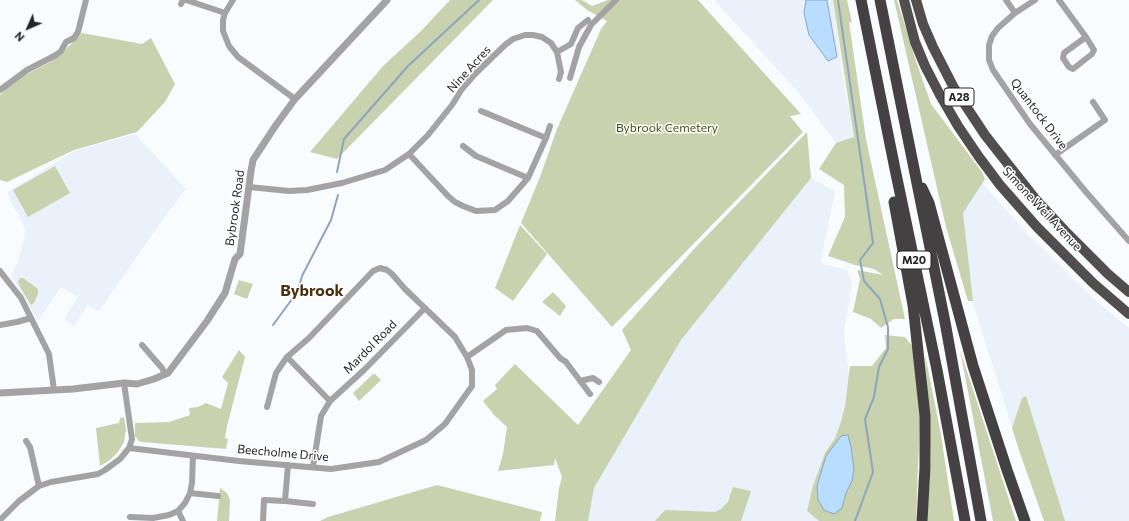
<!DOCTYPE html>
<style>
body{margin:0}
#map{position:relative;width:1129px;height:521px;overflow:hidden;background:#f9fcff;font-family:Commissioner,sans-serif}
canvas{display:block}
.north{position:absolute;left:8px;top:8px;width:40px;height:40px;-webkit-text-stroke:3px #fff;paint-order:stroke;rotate:225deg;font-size:11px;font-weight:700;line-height:16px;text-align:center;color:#232425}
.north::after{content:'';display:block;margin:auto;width:14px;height:18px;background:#232425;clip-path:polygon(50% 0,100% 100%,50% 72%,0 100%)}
</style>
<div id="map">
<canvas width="1129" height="521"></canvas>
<div class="north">N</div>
</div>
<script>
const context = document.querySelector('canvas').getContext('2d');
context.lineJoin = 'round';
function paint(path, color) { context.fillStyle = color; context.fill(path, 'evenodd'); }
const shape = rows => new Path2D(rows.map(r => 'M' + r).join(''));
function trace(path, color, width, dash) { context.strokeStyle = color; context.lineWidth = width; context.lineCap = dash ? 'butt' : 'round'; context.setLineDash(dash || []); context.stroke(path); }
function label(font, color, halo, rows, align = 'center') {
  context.font = font + ' Commissioner,sans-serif'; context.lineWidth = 3; context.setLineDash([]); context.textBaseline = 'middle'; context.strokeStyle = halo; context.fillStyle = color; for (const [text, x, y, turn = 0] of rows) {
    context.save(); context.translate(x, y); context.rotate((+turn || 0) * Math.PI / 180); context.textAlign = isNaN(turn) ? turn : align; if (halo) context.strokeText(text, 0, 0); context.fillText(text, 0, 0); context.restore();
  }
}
const built = shape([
 [714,0,834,0,842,70,854,137,836,143,799,93],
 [135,134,186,189,161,222,99,311,88,305,74,326,64,319,78,297,61,287,38,321,11,275,18,262,26,232,21,219,13,206,7,192,76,150],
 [811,178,835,191,821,260,823,264,847,270,852,283,844,332,849,378,841,422,835,438,825,453,807,511,819,521,588,521,594,488,681,340],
 [979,180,1027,233,1096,301,1129,328,1129,521,1049,521,1020,453,945,213]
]);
const green = shape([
 [450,0,493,0,337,159,310,152,383,66,421,31],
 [575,0,582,0,592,6,608,0,698,0,801,114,790,116,803,132,612,327,521,223,540,177,557,129,601,29,607,21,587,10],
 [833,0,847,0,852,23,849,22,866,139,905,319,894,319,881,328,871,319,853,312,860,279,857,270,883,275,874,269,855,265,828,256,845,217,844,185,819,169,836,143,854,137],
 [894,0,897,0,916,61,931,104,982,172,985,179,963,213,973,301,968,301,946,227],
 [82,33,142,44,151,38,175,84,165,102,137,132,74,150,7,182,0,180,0,95,10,85,25,75,50,62,60,55],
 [807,132,811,178,681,340,594,488,588,521,555,521,559,488,562,477,555,458,554,465,498,471,503,454,507,427,494,415,483,401,497,389,495,385,515,364,578,425,631,350,622,330,694,249],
 [55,166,70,193,28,217,13,190],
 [520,225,547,254,513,301,495,288],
 [20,278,23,278,38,289,38,294,34,303,31,305,20,287,18,281],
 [239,280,253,284,247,299,234,294],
 [553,292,566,306,560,316,542,302],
 [885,335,905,337,914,348,920,415,916,521,819,521,807,511,813,486,825,453,835,438,841,422,845,405,850,366,872,366,886,348],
 [239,350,245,357,227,426,225,438,228,439,226,449,142,442,139,441,135,436,135,423,169,422,190,415,189,408,198,407,206,403,221,409,228,383,222,377],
 [960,350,1016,521,993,521],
 [925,354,941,435,954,521,927,521,931,460],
 [373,374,375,374,381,380,380,381,359,401,353,393],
 [1026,396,1048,466,1065,521,1044,521,1020,453,1012,428,1022,398],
 [124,417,126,429,124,442,118,452,110,460,100,466,96,428,119,423,120,418],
 [437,485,542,512,540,521,320,521,328,517],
 [733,487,751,491,741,521,655,521,665,510,715,512,721,509,728,502],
 [220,488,227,493,230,500,229,521,217,521]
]);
const water = shape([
 [806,0,827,0,837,57,828,61,809,35,804,13,806,0],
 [848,435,851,447,854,469,852,481,846,493,842,508,834,514,824,510,818,500,817,486,826,456,841,436,848,435]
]);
const stream = shape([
 [838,0,873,243,860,260,864,281,880,299,888,327,888,349,879,367,874,397,865,419,873,472,855,521],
 [337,172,344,139,408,66,479,0],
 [273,325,298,291,302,276,331,220,338,195]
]);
const minor = shape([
 [186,0,225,13],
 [233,0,225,13,223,20,223,31,229,46,238,57,295,99],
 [1006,0,1015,13],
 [1035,0,1015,13,998,28,992,36,989,45,989,60,993,70,1030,124,1086,192,1129,241],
 [1059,0,1086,37],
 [181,4,183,0],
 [1086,37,1094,50,1092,54,1073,69,1069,67,1063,58,1064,53,1086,37],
 [557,52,571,44,578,28,588,20],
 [570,78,579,47,591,25,616,0],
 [0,90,27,70,56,55,61,51,66,42,74,38,78,32,86,0],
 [481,111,546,138],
 [463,146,476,156,528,178],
 [409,154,448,196,455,202,463,206,476,211,495,210,508,201,528,178,546,138,550,126],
 [1055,155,1105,120,1093,102],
 [249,187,289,191,307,190,342,183,385,170,409,154,428,135,452,105,462,89,475,74,505,45,513,39,525,35,533,35,542,37,551,43,557,52,561,72,559,79],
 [0,271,21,298,49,354,54,390],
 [0,325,17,322,31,318],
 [142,345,162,368,165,374],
 [287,357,330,401],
 [467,357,506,330,527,328,537,331,560,358,566,362,590,394],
 [580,381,593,378,599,382],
 [26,441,30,447,39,486],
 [129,448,239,461,331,469,379,462,426,440,445,424,472,386,472,370,467,357,455,337,405,289,392,274,387,270,380,268,373,271,309,338,287,357,276,373,267,407],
 [313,467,321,416,330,401,364,370,425,308],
 [190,493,218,496],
 [285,501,313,504],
 [130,517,153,518,169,515,178,511],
 [0,520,19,501,39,486,51,482,98,474,105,470,120,459,129,448,132,439,124,383],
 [183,521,178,511,185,503,190,493,192,483,193,456],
 [263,521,264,500,285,501,288,465]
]);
const tertiary = shape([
 [0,393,73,389,124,383,137,384,154,379,168,373,207,321,225,293,235,259,240,254,251,171,253,160,276,125,295,99,387,0]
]);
const trunk = shape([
 [904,0,915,42,925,66,940,95,958,126,979,157,1000,185,1037,227,1093,283,1129,314],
 [916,0,923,24,933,47,954,88,985,135,1037,201,1065,231,1108,274,1129,292]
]);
const motorway = shape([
 [861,0,895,169,937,370,965,521],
 [880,0,945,322,981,521],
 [922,188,929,203,973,366,1007,470,1025,521],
 [894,202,913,305,925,416,925,467,922,521]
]);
const shields = [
 [959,97,30],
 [914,260,34]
];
const shieldNames = [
 ["A28",959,97],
 ["M20",914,260]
];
const streetNames = [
 ["Nine Acres",469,69,-48],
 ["Quantock Drive",1039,114,53],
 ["Bybrook Road",235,208,-82],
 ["Simone Weil Avenue",1042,209,47],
 ["Mardol Road",370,347,-45],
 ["Beecholme Drive",283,453,5]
];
const parkNames = [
 ["Bybrook Cemetery",667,128]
];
const districtNames = [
 ["Bybrook",312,291]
];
paint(built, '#eaf1fa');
paint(green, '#c9d2af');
paint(water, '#b8ddfe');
trace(water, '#8ba6bd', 1);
trace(stream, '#8ba6bd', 2);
trace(minor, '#a4a2a3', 6);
trace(tertiary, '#a4a2a3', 7);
trace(trunk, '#524e4e', 10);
trace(motorway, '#454142', 11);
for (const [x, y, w] of shields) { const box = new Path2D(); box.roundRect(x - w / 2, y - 9, w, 18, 3); context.fillStyle = '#fff'; context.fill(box); trace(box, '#232425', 1); }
label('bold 11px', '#232425', null, shieldNames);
label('12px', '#232425', '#fff', streetNames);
label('12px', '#414d07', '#fff', parkNames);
label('bold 16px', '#4a320f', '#fff', districtNames);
</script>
